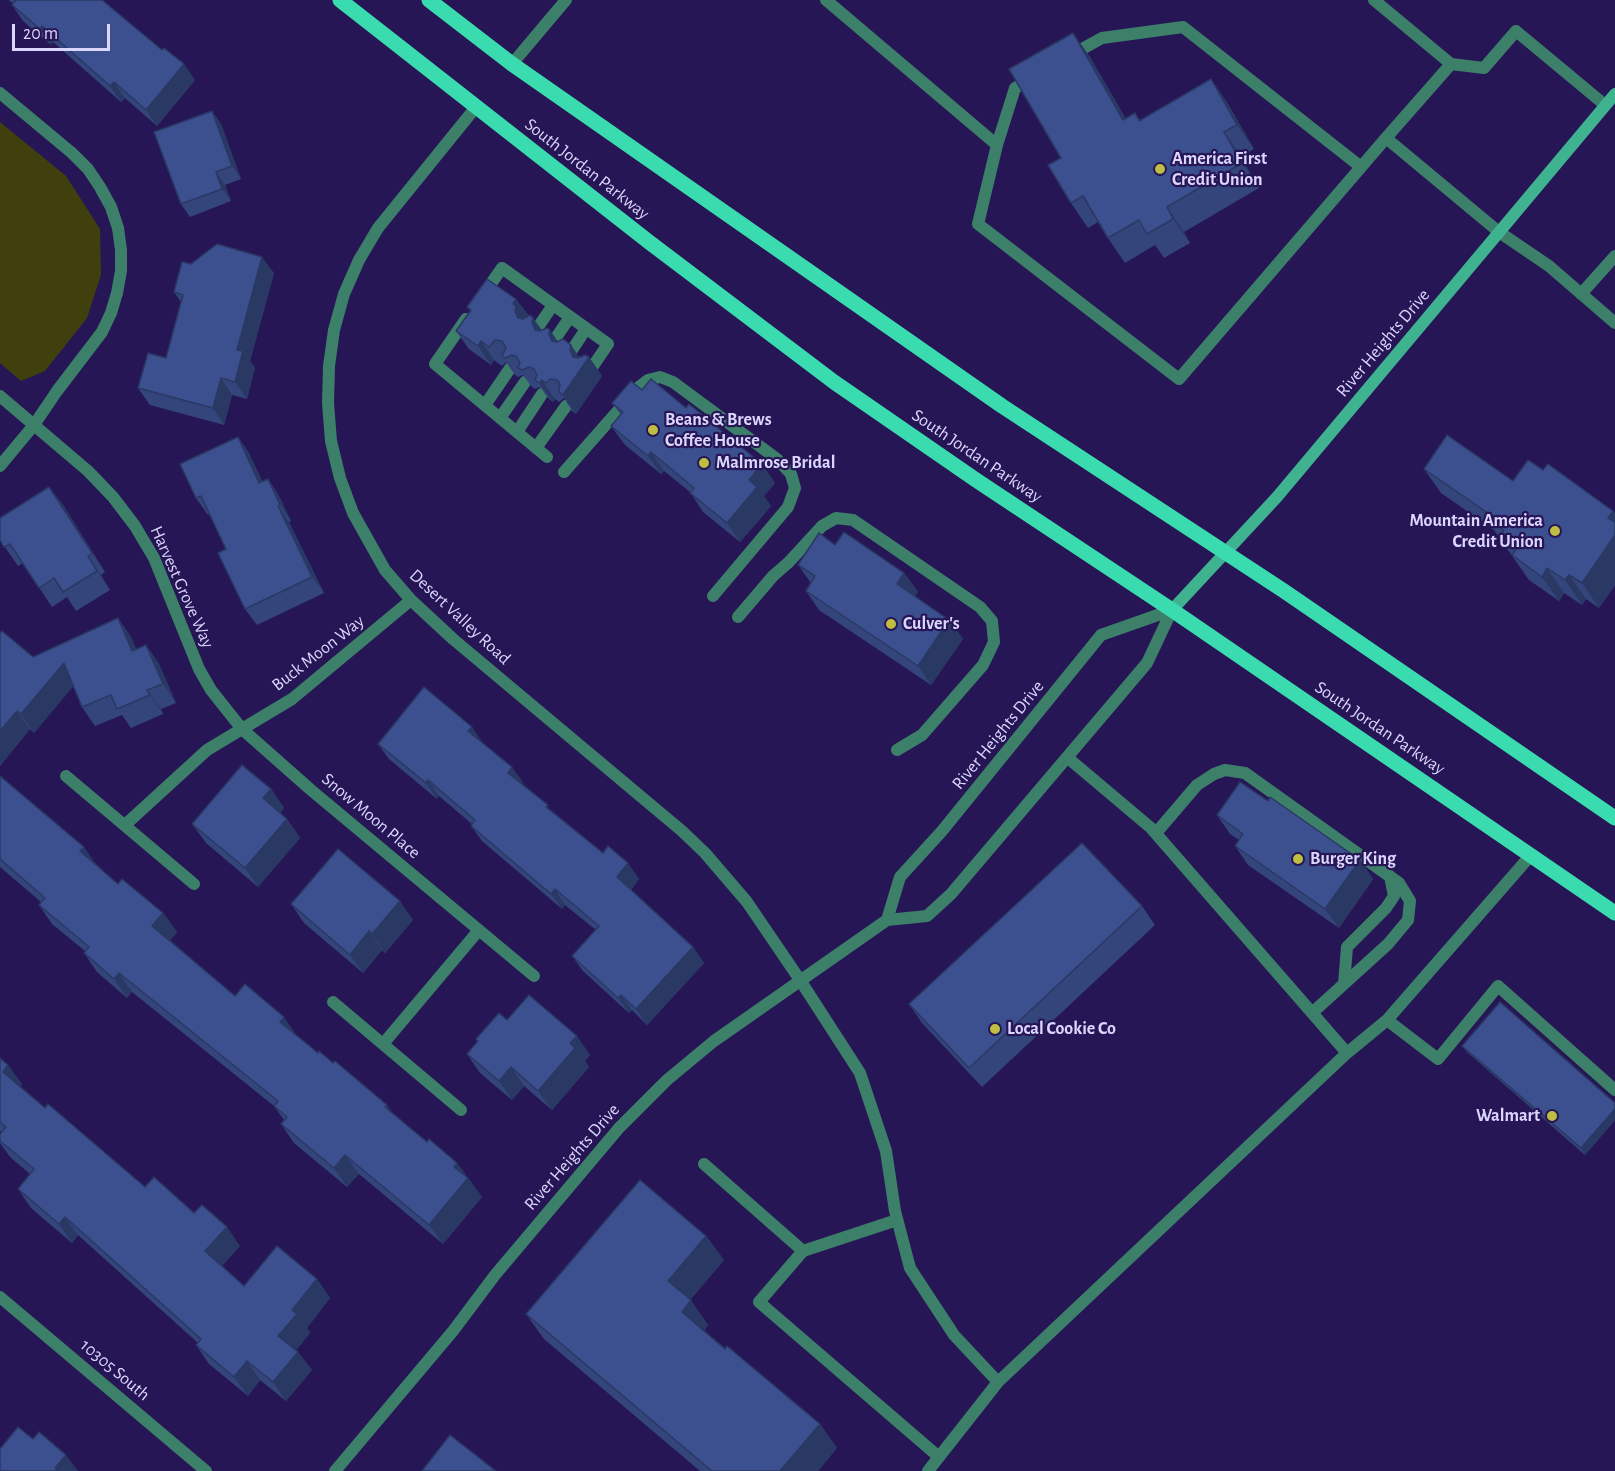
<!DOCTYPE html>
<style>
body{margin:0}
#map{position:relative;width:1615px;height:1471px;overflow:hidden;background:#271655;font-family:"Alegreya Sans",sans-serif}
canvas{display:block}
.scale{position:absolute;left:12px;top:24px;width:98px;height:27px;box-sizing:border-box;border:3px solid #dad6fe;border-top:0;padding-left:8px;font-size:18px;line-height:21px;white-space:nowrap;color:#dad6fe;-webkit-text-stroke:4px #271655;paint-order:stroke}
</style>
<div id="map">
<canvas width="1615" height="1471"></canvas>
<div class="scale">20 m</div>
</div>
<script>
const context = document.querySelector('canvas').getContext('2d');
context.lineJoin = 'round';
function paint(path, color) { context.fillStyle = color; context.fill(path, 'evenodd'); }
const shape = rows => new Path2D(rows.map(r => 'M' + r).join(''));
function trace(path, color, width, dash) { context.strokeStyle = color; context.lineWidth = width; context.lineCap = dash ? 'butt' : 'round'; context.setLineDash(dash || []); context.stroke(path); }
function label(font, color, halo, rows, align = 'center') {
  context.font = font + ' "Alegreya Sans",sans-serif'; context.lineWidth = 4.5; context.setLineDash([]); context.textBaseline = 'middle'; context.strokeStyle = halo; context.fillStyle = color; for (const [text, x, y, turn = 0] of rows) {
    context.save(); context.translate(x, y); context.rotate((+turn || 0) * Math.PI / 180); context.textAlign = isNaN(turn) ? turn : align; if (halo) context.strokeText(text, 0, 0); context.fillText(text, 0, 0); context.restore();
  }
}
const green = shape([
 [0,122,66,176,100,229,101,275,87,318,45,371,21,381,0,363]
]);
const lane = shape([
 [826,0,997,145,978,224,1179,379,1386,138,1499,232,1549,266,1615,323],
 [1374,0,1451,64],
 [1071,55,1102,38,1183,27,1361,167],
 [1386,138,1451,64,1484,68,1516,31,1605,105],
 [997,145,1015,88,1033,78],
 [1581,294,1615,256],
 [483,295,502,268,608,344,591,369],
 [466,319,435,364,547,457],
 [536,330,553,305],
 [553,342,570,317],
 [570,353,586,329],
 [485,405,511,367],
 [500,418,525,382],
 [517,432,542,394],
 [536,448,566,406],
 [564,472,639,387,648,380,660,377,673,382,777,459,791,474,795,488,788,507,713,596],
 [738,617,773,576,789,562,822,526,836,518,853,520,980,607,992,621,994,642,983,665,922,735,897,750],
 [1068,758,1151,828,1347,1053],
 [1156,833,1197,785,1214,774,1225,770,1245,773,1399,883,1410,901,1408,920,1388,944,1312,1013],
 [800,980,860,1073,886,1151,895,1211,910,1268,954,1335,998,1382,928,1471],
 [1344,984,1347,947,1386,908,1394,896,1390,876],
 [1387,1020,1438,1059,1498,986,1615,1090],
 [704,1164,803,1251],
 [897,1220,803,1251,759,1302,939,1457],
 [998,1382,1347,1053,1387,1020,1531,855]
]);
const street = shape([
 [512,64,566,0],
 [0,93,72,153,88,169,100,187,111,207,118,228,121,250,121,271,117,293,111,313,102,332,57,391,34,425,0,466],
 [476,107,378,228,359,260,344,294,334,330,329,366,328,403,331,441,340,478,353,513,385,570,411,600,453,639,682,831,705,853,747,902,800,980],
 [0,396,88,471,113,497,135,526,154,558,199,669,211,690,242,729,311,790,534,976],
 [66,776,194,884],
 [125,825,207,750,292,699,411,600],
 [887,920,900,877,942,831,1101,635,1172,610],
 [333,1002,461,1110],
 [383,1044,479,930],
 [0,1297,206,1471],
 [335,1471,453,1331,495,1275,619,1128,667,1080,714,1041,887,920,927,916,951,894,1147,663,1172,610]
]);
const secondary = shape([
 [1172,610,1277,497,1615,94]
]);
const primary = shape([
 [340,0,649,242,834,382,976,480,1172,610,1615,913],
 [429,0,512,64,1002,406,1284,591,1615,818]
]);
const wall = shape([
 [9,0,102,0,195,80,157,126,125,98,121,102,53,42,51,45,23,21,12,5,13,4],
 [1073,33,1090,57,1126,119,1135,113,1140,120,1211,79,1228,104,1254,149,1241,157,1259,188,1184,232,1190,243,1164,258,1155,245,1125,263,1108,238,1098,222,1088,228,1071,203,1061,158],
 [212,111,221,124,241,179,225,185,231,201,190,217,181,204],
 [191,264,274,273,250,361,255,368,247,399,232,395,224,425,150,405,138,388,166,358,181,302,174,292],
 [516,299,529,316,533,318,542,330,580,357,589,357,602,376,576,414,572,411,564,398,559,402,555,399,553,402,549,399,540,387,535,389,532,387,523,375,518,377,515,375,506,362,502,366,494,360,491,365,469,349,456,331,470,311,467,307],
 [642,390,686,408,762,464,775,483,764,496,771,506,740,542,703,512,690,492,664,471,661,474,625,445,611,426,621,415,612,403],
 [238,437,249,453,262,482,268,479,279,496,291,521,289,522,324,593,257,625,245,609,226,549,210,514,208,515,196,498],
 [1424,469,1513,481,1543,470,1613,511,1615,513,1615,585,1599,608,1586,599,1582,605,1564,593,1559,601,1529,580,1494,530,1441,493],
 [49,487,63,505,105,572,101,575,110,590,76,611,67,597,52,607,23,563,18,566,0,540],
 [835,545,904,573,918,592,915,596,949,620,963,639,931,685,819,610,806,591,811,583,798,565],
 [118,618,131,637,136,649,146,645,159,664,176,703,161,709,163,714,131,728,122,715,95,726,82,707,73,686,34,733,30,729,0,766,0,633,33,657],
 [378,744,523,782,522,784,552,811,603,853,639,879,631,890,693,947,704,963,647,1025,632,1010,629,1013,583,971,572,956,596,930,565,905,562,909,482,841,471,826,472,824,439,796,437,799,389,759],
 [0,776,118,884,163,913,177,932,170,940,235,996,297,1036,427,1142,457,1163,482,1197,443,1244,359,1174,347,1187,294,1143,281,1124,284,1120,274,1106,132,992,127,998,97,972,84,953,85,951,52,924,39,905,41,902,0,867],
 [271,789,284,808,280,813,287,819,300,838,258,887,206,843,192,824],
 [1268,801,1360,860,1373,879,1339,928,1248,865,1235,846,1239,840,1230,834,1217,815],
 [291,904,413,920,385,953,382,950,363,973,304,923],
 [1142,906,1155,925,982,1087,922,1023,909,1004],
 [507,1020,590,1055,585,1061,589,1067,552,1110,524,1086,512,1100,480,1073,467,1054,478,1042,476,1039],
 [1462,1046,1615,1103,1615,1120,1585,1155,1467,1052],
 [0,1058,22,1084,20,1087,45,1108,145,1187,194,1213,240,1246,222,1266,244,1286,317,1279,330,1298,307,1328,310,1333,296,1350,312,1370,286,1401,260,1380,248,1396,209,1364,196,1345,198,1343,78,1235,72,1243,31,1208,18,1189,30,1174,10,1157,0,1143,0,1134,2,1132,0,1131],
 [706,1236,724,1260,690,1300,708,1325,704,1331,820,1424,837,1448,818,1471,700,1471,544,1339,526,1314]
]);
const shadedWall = shape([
 [42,26,53,42,51,45,40,29],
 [1073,33,1090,57,1141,145,1123,120],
 [184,64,195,80,157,126,146,110],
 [1211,79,1228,104,1254,149,1237,125],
 [114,82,125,98,121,102,110,86],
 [212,111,221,124,241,179,232,166],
 [1224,132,1241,157,1259,188,1242,163],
 [216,172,225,185,231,201,222,189],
 [1167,207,1184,232,1190,243,1173,219],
 [262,257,274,273,250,361,255,368,247,399,235,382,237,350],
 [516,299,530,318,527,321,518,318,515,311,513,304],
 [533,318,546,337,535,330,532,323],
 [550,330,563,349,552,341,549,334],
 [481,341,494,360,491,365,478,346],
 [571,345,584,364,589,357,602,376,576,414,563,395,573,357,570,350],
 [221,378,232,395,224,425,213,408],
 [542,380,555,399,553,402,539,383],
 [238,437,249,453,271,499,259,483],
 [651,452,664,471,661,474,648,456],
 [762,464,775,483,764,496,771,506,740,542,727,523,749,480],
 [268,479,279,496,291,521,280,505],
 [49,487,63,505,105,572,92,553],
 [278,506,289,522,324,593,312,577],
 [1613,511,1615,513,1615,527,1608,518],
 [1615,535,1615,585,1599,608,1582,583],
 [88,556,101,575,110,590,97,571],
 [1547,568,1564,593,1559,601,1542,577],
 [904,573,918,592,910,603,897,584],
 [1569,575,1586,599,1582,605,1565,580],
 [118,618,131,637,145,670,132,651],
 [949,620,963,639,931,685,918,666],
 [146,645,159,664,176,703,163,684],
 [64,663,77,682,34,733,21,714],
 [147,690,161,709,163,714,150,695],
 [17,711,30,729,0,766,0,731],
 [472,727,483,743,468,731],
 [512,767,523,782,519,788,508,773],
 [428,780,439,796,437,799,426,783],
 [271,789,284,808,276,817,263,798],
 [287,819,300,838,258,887,245,868],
 [84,847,97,866,80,851],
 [1360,860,1373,879,1339,928,1325,909],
 [628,863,639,879,628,893,617,877],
 [555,889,565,905,562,909,551,894],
 [400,901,413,920,385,953,372,934],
 [163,913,177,932,166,945,152,926],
 [369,931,382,950,363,973,350,955],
 [693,947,704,963,647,1025,636,1009],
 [119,973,132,992,127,998,114,979],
 [621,995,632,1010,629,1013,618,998],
 [284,1017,297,1036,293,1041,280,1022],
 [577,1036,590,1055,585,1061,589,1067,552,1110,538,1091,570,1043],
 [8,1065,22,1084,16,1091,3,1072],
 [511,1067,524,1086,512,1100,499,1081],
 [387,1105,401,1124,385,1107],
 [1615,1109,1615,1120,1585,1155,1581,1148],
 [345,1155,359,1174,347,1187,334,1168],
 [457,1163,482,1197,443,1244,429,1225,454,1167],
 [65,1217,78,1235,72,1243,59,1224],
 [227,1227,240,1246,218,1270,205,1251],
 [706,1236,724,1260,685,1306,668,1281],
 [317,1279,330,1298,307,1328,310,1333,292,1355,278,1336,292,1310],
 [691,1300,708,1325,699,1337,682,1312],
 [298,1352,312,1370,286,1401,273,1382],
 [247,1361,260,1380,248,1396,234,1377],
 [820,1424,837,1448,818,1471,780,1471],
 [66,1455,78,1471,57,1471,55,1468]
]);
const building = shape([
 [16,0,102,0,162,50,164,48,184,64,146,110,114,82,110,86,42,26,40,29,12,5,16,0],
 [1073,33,1123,120,1135,113,1139,121,1211,79,1237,125,1224,132,1242,163,1167,207,1173,219,1147,234,1139,220,1108,238,1083,196,1071,203,1048,165,1061,158,1009,69,1073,33],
 [212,111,232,166,216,172,222,189,181,204,154,132,212,111],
 [217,244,262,257,237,350,243,351,235,382,221,378,213,408,138,388,148,353,166,358,183,295,174,292,182,262,191,264,217,244],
 [487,279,516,299,513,304,516,306,515,311,518,318,523,319,530,315,533,318,532,323,535,330,540,331,547,328,550,330,549,334,552,341,557,342,563,339,571,345,570,350,573,357,578,358,585,355,589,357,563,395,559,392,560,384,557,380,550,379,546,383,542,380,539,383,535,380,537,375,534,369,529,367,522,370,518,368,520,363,517,357,512,355,505,358,502,356,506,348,502,341,495,340,489,347,481,341,478,346,456,331,471,310,467,307,487,279],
 [651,379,686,408,689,404,762,464,749,480,757,487,727,523,690,493,694,488,651,452,648,456,611,426,623,412,612,403,631,381,642,390,651,379],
 [1447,435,1513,481,1528,460,1543,470,1548,464,1613,511,1608,518,1615,522,1615,535,1582,583,1569,575,1565,580,1547,568,1542,577,1512,555,1516,549,1499,537,1504,530,1485,517,1488,513,1424,469,1447,435],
 [238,437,259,483,268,479,280,505,278,506,312,577,245,609,218,553,226,549,201,496,196,498,180,464,238,437],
 [49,487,92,553,88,556,97,571,63,592,54,578,39,588,10,544,4,547,0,540,0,518,49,487],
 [844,532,904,573,897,584,949,620,918,666,806,591,815,576,798,565,819,533,835,545,844,532],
 [118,618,132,651,146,645,163,684,147,690,150,695,117,709,111,695,82,707,64,663,21,714,17,711,0,731,0,633,2,631,33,657,118,618],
 [424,687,472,727,468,731,512,767,508,773,548,805,546,807,603,853,608,846,628,863,617,877,693,947,636,1009,621,995,618,998,572,956,599,926,555,889,551,894,471,826,475,820,428,780,426,783,378,744,424,687],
 [242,765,271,789,263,798,287,819,245,868,192,824,242,765],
 [0,776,84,847,80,851,118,884,122,879,163,913,152,926,235,996,245,984,284,1017,280,1022,318,1053,319,1051,333,1063,335,1061,387,1105,385,1107,427,1142,429,1139,457,1163,454,1167,468,1178,429,1225,345,1155,334,1168,281,1124,287,1117,274,1106,278,1101,119,973,114,979,84,953,89,947,39,905,45,898,0,859,0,776],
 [1240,782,1268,801,1270,797,1360,860,1325,909,1235,846,1243,834,1217,815,1240,782],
 [1082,843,1142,906,969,1068,909,1004,1082,843],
 [338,849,400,901,372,934,369,931,350,955,291,904,338,849],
 [529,995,577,1036,570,1043,575,1048,538,1091,511,1067,499,1081,467,1054,478,1041,476,1039,499,1013,507,1020,529,995],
 [1500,1002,1615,1103,1615,1109,1581,1148,1462,1046,1500,1002],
 [0,1058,8,1065,3,1072,45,1108,48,1104,145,1187,154,1177,194,1213,202,1205,227,1227,205,1251,244,1286,277,1246,317,1279,292,1310,297,1314,278,1336,298,1352,273,1382,247,1361,234,1377,196,1345,201,1339,65,1217,59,1224,18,1189,34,1169,0,1141,0,1134,6,1127,0,1122,0,1058],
 [640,1180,706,1236,668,1281,691,1300,682,1312,725,1349,727,1346,820,1424,780,1471,712,1471,526,1314,640,1180],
 [18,1427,33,1439,39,1432,66,1455,55,1468,58,1471,0,1471,0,1449,18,1427],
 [450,1435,496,1471,422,1471,450,1435]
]);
const markers = [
 [1160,169,6,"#bfbe42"],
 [653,430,6,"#bfbe42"],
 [704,463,6,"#bfbe42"],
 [1555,531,6,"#bfbe42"],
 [891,624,6,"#bfbe42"],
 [1298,859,6,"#bfbe42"],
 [995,1029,6,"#bfbe42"],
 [1552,1116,6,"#bfbe42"]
];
const poiNames = [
 ["America First",1172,159],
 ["Credit Union",1172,180],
 ["Beans & Brews",665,420],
 ["Coffee House",665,441],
 ["Malmrose Bridal",716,463],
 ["Mountain America",1543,521,"right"],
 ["Credit Union",1543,542,"right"],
 ["Culver's",903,624],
 ["Burger King",1310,859],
 ["Local Cookie Co",1007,1029],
 ["Walmart",1540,1116,"right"]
];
const streetNames = [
 ["South Jordan Parkway",587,169,38],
 ["River Heights Drive",1383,343,-50],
 ["South Jordan Parkway",977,456,34],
 ["Harvest Grove Way",182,587,66],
 ["Desert Valley Road",460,617,43],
 ["Buck Moon Way",318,653,-38],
 ["South Jordan Parkway",1380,728,34],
 ["River Heights Drive",998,735,-51],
 ["Snow Moon Place",371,816,40],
 ["River Heights Drive",572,1157,-49],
 ["10305 South",115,1370,40]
];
paint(green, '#40400e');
trace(lane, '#3d806a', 12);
trace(street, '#3d806a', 12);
trace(secondary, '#3fb390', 12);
trace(primary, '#3adbae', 15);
paint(wall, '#34457b');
paint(shadedWall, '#2a3864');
paint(building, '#3c508f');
trace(building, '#2a3864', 1.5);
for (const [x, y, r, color] of markers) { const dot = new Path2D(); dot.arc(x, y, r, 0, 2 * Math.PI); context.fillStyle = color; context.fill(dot); trace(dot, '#271655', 2); }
label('bold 18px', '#dad6fe', '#271655', poiNames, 'left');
label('18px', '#dad6fe', '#271655', streetNames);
</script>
